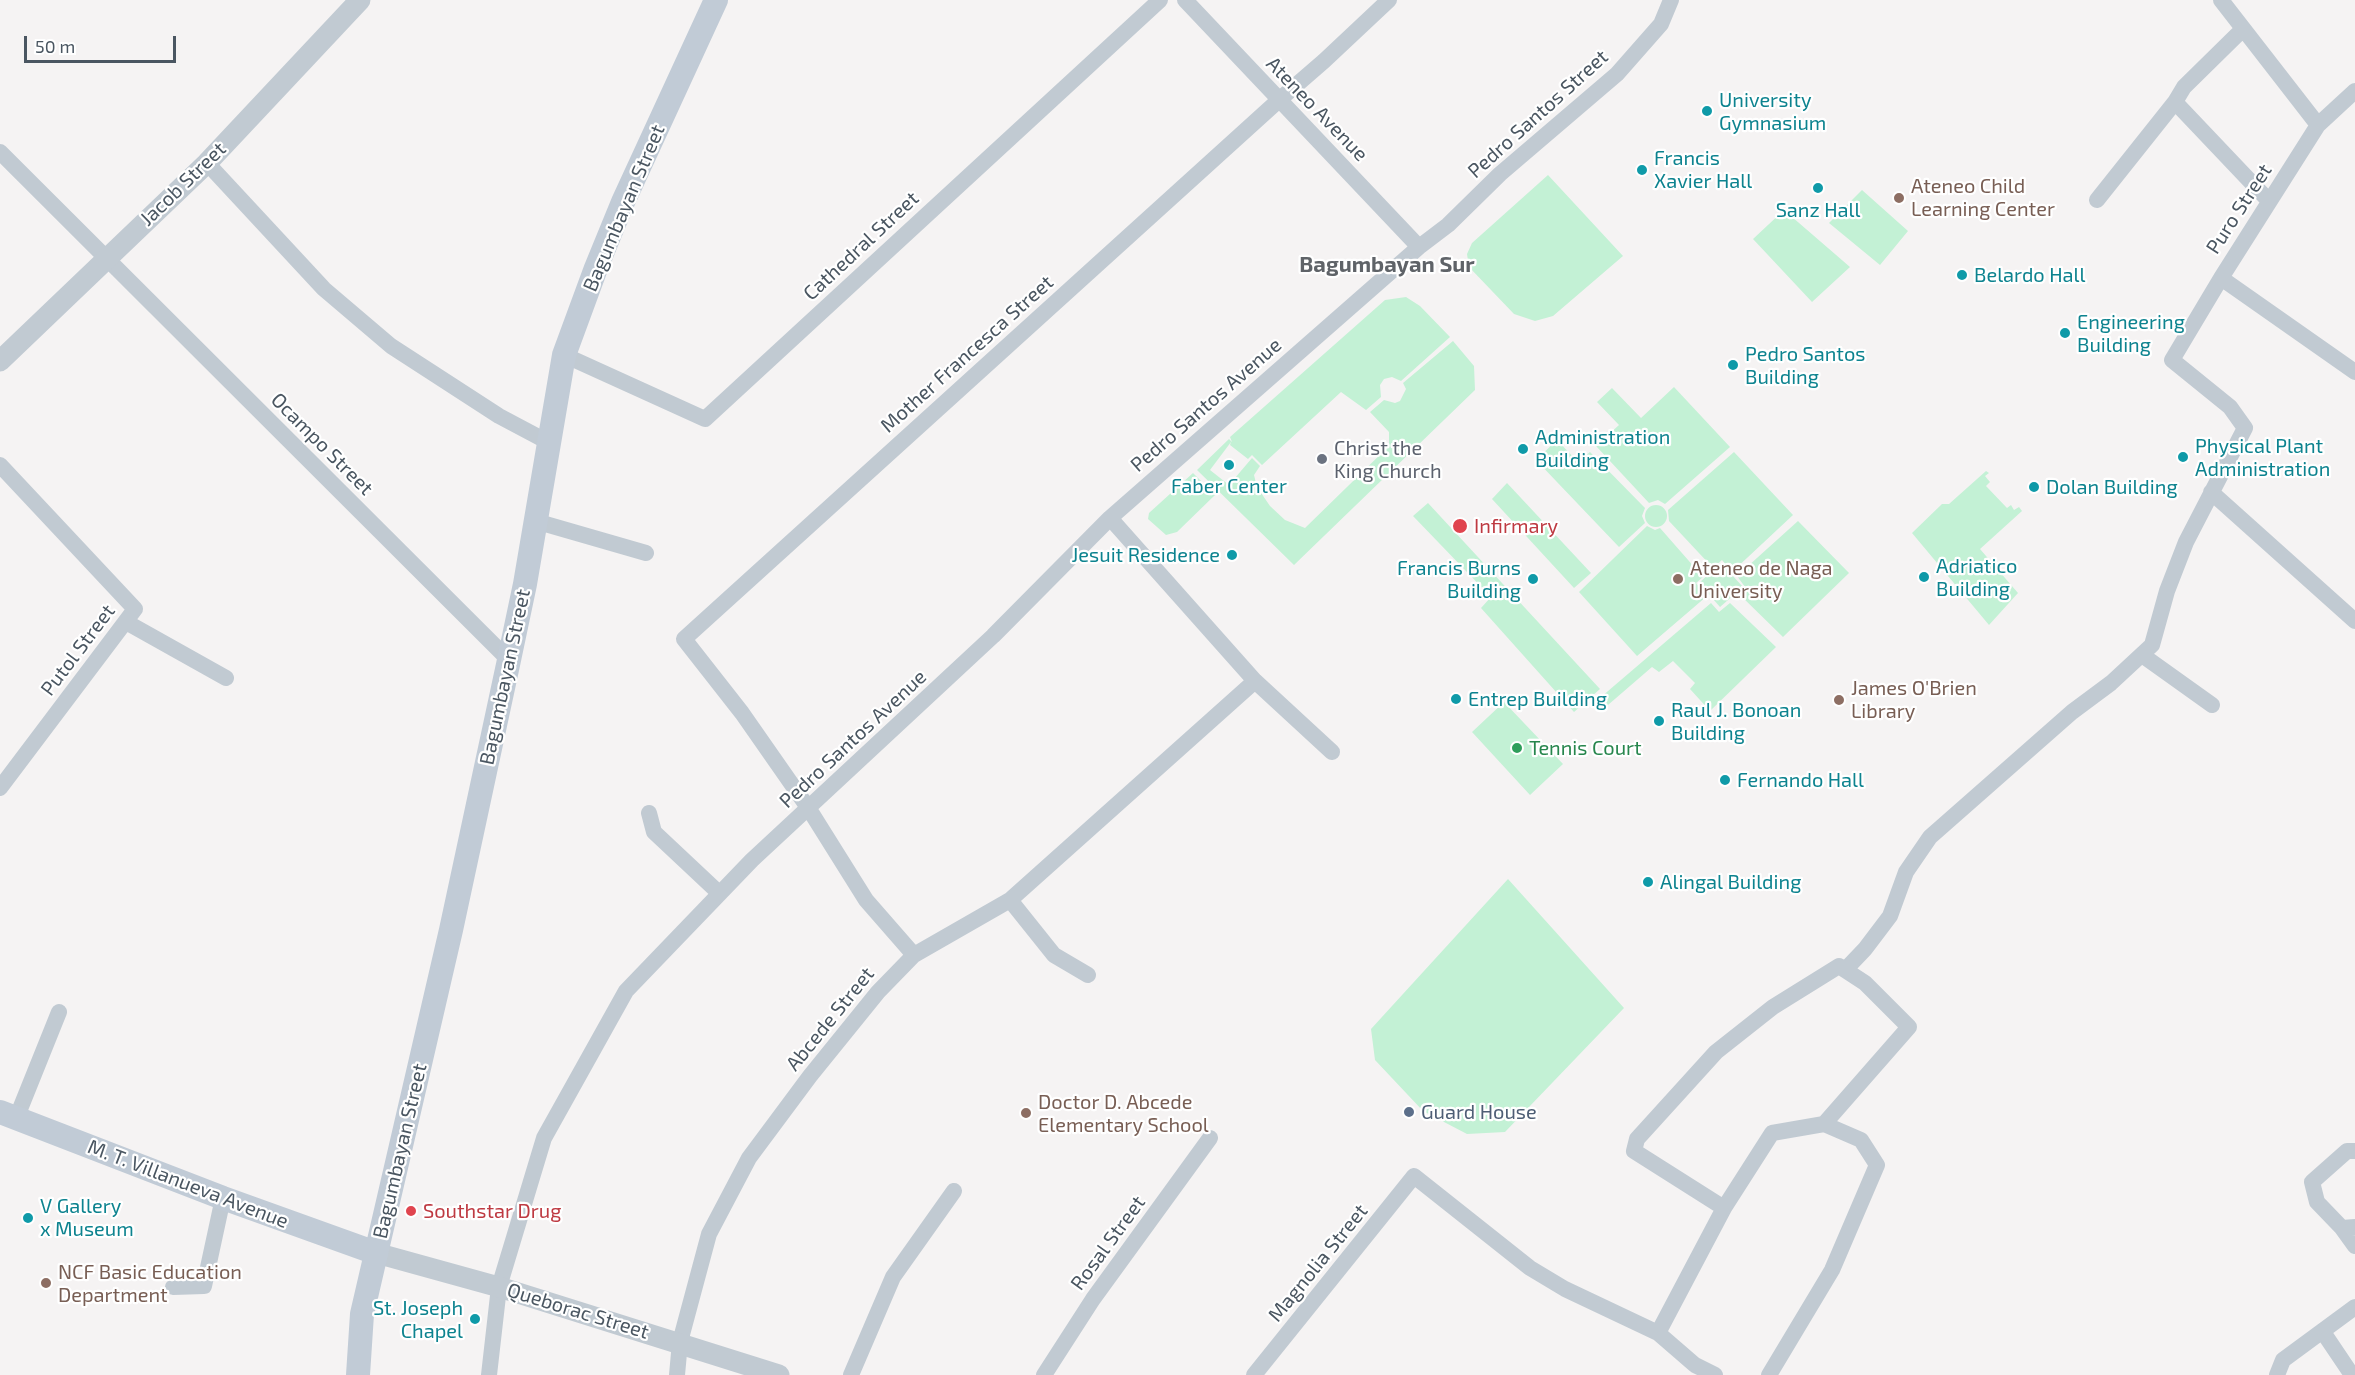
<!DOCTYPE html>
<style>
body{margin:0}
#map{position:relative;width:2355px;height:1375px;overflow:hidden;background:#f5f3f3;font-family:"Exo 2",sans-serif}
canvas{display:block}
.scale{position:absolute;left:24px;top:36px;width:152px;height:27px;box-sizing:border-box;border:3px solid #4a5661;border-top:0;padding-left:8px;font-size:18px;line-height:21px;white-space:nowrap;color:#4a5661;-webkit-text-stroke:4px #fff;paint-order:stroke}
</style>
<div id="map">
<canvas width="2355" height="1375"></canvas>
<div class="scale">50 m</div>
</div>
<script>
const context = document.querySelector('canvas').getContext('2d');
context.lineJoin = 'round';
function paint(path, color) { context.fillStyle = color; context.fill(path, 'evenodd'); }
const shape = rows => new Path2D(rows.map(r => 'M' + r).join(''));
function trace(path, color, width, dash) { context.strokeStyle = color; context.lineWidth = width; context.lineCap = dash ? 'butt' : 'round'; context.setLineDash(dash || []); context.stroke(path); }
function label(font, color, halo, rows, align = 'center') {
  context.font = font + ' "Exo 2",sans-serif'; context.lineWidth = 4.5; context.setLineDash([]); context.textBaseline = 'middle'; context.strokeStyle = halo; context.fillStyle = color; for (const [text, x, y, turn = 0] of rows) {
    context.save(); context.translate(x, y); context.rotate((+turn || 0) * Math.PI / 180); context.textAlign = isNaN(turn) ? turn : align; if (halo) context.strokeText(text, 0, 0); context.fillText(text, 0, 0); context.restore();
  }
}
const green = shape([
 [1548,175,1623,256,1553,316,1535,321,1514,314,1469,267,1467,254,1472,243],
 [1862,190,1908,231,1880,265,1829,223],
 [1784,210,1850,267,1812,302,1753,239],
 [1406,297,1420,306,1450,337,1401,381,1392,377,1384,379,1380,385,1381,397,1366,410,1341,392,1262,465,1252,455,1248,459,1230,445,1231,442,1210,470,1229,485,1252,458,1260,466,1254,475,1257,487,1270,506,1285,520,1305,528,1389,446,1389,432,1370,412,1384,400,1395,403,1400,401,1406,389,1403,383,1453,341,1474,366,1475,390,1294,565,1197,470,1229,439,1232,442,1230,437,1385,300],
 [1674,387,1730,447,1665,504,1658,500,1649,503,1596,446,1619,425,1597,402,1612,388,1641,418],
 [1557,440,1578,462,1590,452,1645,508,1642,516,1645,523,1619,547,1536,460],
 [1734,452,1793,515,1732,572,1722,560,1713,568,1669,521,1668,510],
 [1986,471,1989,473,1985,476,1990,482,1986,486,2007,508,2011,505,2014,510,2019,507,2022,511,1980,549,2018,593,1989,625,1912,533,1942,504,1949,504],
 [1193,473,1215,495,1177,532,1166,535,1148,519,1149,513],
 [1507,483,1591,573,1574,588,1492,499],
 [1428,503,1600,689,1574,712,1481,608,1491,597,1413,516],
 '1645 516a11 11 0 1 1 22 0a11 11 0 1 1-22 0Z',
 [1798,521,1849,573,1783,637,1738,593,1745,587,1737,576],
 [1647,526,1655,530,1660,528,1703,577,1696,583,1707,596,1637,656,1579,592],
 [1721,563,1743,587,1720,607,1699,583],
 [1711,603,1719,612,1730,603,1776,647,1710,711,1690,689,1695,683,1673,661,1659,672,1652,667,1601,711,1594,703],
 [1504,702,1563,764,1530,795,1472,732],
 [1508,879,1624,1008,1505,1132,1467,1134,1423,1111,1375,1060,1371,1029]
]);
const minor = shape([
 [1185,0,1419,247],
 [2221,0,2318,125],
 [2175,102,2184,87,2243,29],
 [0,152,509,660],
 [207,163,324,289,391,346,499,416,548,442],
 [2097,200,2175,102,2269,201],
 [2221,278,2355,372],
 [564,355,705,419,1160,0],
 [0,465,135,609,0,788],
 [2211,492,2355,621],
 [1110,518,1255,681,1332,752],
 [535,521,646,553],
 [126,622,226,678],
 [2142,655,2212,705],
 [649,813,654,832,719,893],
 [1010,900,1054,955,1088,975],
 [914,955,866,900,809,809,742,713,684,639,1279,100,1324,61,1389,0],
 [1845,970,1865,949,1890,916,1906,872,1930,837,2072,712,2111,683,2152,645,2167,591,2186,542,2245,428,2230,407,2172,360,2221,278,2318,125,2355,91],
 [16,1119,59,1012],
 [1724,1208,1634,1151,1637,1139,1716,1052,1773,1007,1839,966,1865,983,1909,1027,1824,1124],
 [2355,1227,2342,1228,2355,1246],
 [2342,1228,2317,1202,2312,1182,2347,1151,2355,1151],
 [173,1287,204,1286,223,1198],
 [2323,1332,2352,1375],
 [1658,1333,1724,1208,1772,1133,1824,1124,1861,1140,1877,1165,1832,1270,1769,1375],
 [489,1375,499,1287,544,1138,626,991,752,860,993,636,1110,518,1419,247,1448,225,1500,174,1617,74,1661,24,1671,0],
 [677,1375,680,1342,709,1234,749,1158,810,1076,878,992,914,955,1010,900,1255,681],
 [851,1375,893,1277,954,1191],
 [1044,1375,1093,1299,1210,1138],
 [1254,1375,1414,1176,1530,1268,1565,1289,1658,1333,1695,1365,1715,1375],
 [2277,1375,2283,1360,2355,1307]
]);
const tertiary = shape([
 [0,361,207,163,360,0],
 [376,1253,499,1287,779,1375]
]);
const secondary = shape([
 [0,1112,223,1198,376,1253],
 [358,1375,362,1314,451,930,509,660,525,584,564,355,596,268,623,202,716,0]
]);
const markers = [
 [1707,111,6,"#0f9aa8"],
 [1642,170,6,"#0f9aa8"],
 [1818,188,6,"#0f9aa8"],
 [1899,198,6,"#8d6e63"],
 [1962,275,6,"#0f9aa8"],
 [2065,333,6,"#0f9aa8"],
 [1733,365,6,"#0f9aa8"],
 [1523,449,6,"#0f9aa8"],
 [2183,457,6,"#0f9aa8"],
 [1322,459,6,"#6b7280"],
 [1229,465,6,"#0f9aa8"],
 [2034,487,6,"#0f9aa8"],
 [1460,526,8,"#e0444e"],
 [1232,555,6,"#0f9aa8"],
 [1924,577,6,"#0f9aa8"],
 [1533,579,6,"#0f9aa8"],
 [1678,579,6,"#8d6e63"],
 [1456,699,6,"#0f9aa8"],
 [1839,700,6,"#8d6e63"],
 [1659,721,6,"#0f9aa8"],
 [1517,748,6,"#2e9e5b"],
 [1725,780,6,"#0f9aa8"],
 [1648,882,6,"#0f9aa8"],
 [1409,1112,6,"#5c6f8a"],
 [1026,1113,6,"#8d6e63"],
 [411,1211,6,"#e0444e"],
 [28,1218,6,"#0f9aa8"],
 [46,1283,6,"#8d6e63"],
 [475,1319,6,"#0f9aa8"]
];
const cultureNames = [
 ["University",1719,100],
 ["Gymnasium",1719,123],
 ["Francis",1654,158],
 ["Xavier Hall",1654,181],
 ["Sanz Hall",1818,210,"center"],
 ["Belardo Hall",1974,275],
 ["Engineering",2077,322],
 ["Building",2077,345],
 ["Pedro Santos",1745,354],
 ["Building",1745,377],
 ["Administration",1535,437],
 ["Building",1535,460],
 ["Physical Plant",2195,446],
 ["Administration",2195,469],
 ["Faber Center",1229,486,"center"],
 ["Dolan Building",2046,487],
 ["Jesuit Residence",1220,555,"right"],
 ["Adriatico",1936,566],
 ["Building",1936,589],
 ["Francis Burns",1521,568,"right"],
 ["Building",1521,591,"right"],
 ["Entrep Building",1468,699],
 ["Raul J. Bonoan",1671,710],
 ["Building",1671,733],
 ["Fernando Hall",1737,780],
 ["Alingal Building",1660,882],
 ["V Gallery",40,1206],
 ["x Museum",40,1229],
 ["St. Joseph",463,1308,"right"],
 ["Chapel",463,1331,"right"]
];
const streetNames = [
 ["Ateneo Avenue",1317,109,46],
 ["Pedro Santos Street",1538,114,-42],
 ["Jacob Street",183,184,-44],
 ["Bagumbayan Street",624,208,-67],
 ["Puro Street",2239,209,-57],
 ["Cathedral Street",861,246,-43],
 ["Mother Francesca Street",967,354,-42],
 ["Pedro Santos Avenue",1206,405,-41],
 ["Ocampo Street",322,444,45],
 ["Putol Street",78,650,-53],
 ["Bagumbayan Street",505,677,-78],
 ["Pedro Santos Avenue",853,739,-43],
 ["Abcede Street",830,1019,-51],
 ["Bagumbayan Street",400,1151,-77],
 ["M. T. Villanueva Avenue",188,1184,21],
 ["Rosal Street",1108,1243,-54],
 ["Magnolia Street",1318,1263,-51],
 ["Queborac Street",578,1311,17]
];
const educationNames = [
 ["Ateneo Child",1911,186],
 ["Learning Center",1911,209],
 ["Ateneo de Naga",1690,568],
 ["University",1690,591],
 ["James O'Brien",1851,688],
 ["Library",1851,711],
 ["Doctor D. Abcede",1038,1102],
 ["Elementary School",1038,1125],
 ["NCF Basic Education",58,1272],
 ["Department",58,1295]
];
const worshipNames = [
 ["Christ the",1334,448],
 ["King Church",1334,471]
];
const healthNames = [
 ["Infirmary",1474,526],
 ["Southstar Drug",423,1211]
];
const leisureNames = [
 ["Tennis Court",1529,748]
];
const serviceNames = [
 ["Guard House",1421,1112]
];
const quarterNames = [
 ["Bagumbayan Sur",1387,265]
];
paint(green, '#c3f1d5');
trace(minor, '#c1cad2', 16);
trace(tertiary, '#c1cad2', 21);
trace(secondary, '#c1cbd6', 24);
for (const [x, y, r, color] of markers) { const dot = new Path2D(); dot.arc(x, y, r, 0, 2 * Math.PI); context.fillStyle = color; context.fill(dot); trace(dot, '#fff', 2); }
label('20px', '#0d838f', '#fff', cultureNames, 'left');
label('20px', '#4a5661', '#fff', streetNames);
label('20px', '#785e54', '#fff', educationNames, 'left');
label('20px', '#5b616d', '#fff', worshipNames, 'left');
label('20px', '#be3a42', '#fff', healthNames, 'left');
label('20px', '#27864d', '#fff', leisureNames, 'left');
label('20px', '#4e5e75', '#fff', serviceNames, 'left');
label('bold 22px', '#5f6368', '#fff', quarterNames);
</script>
